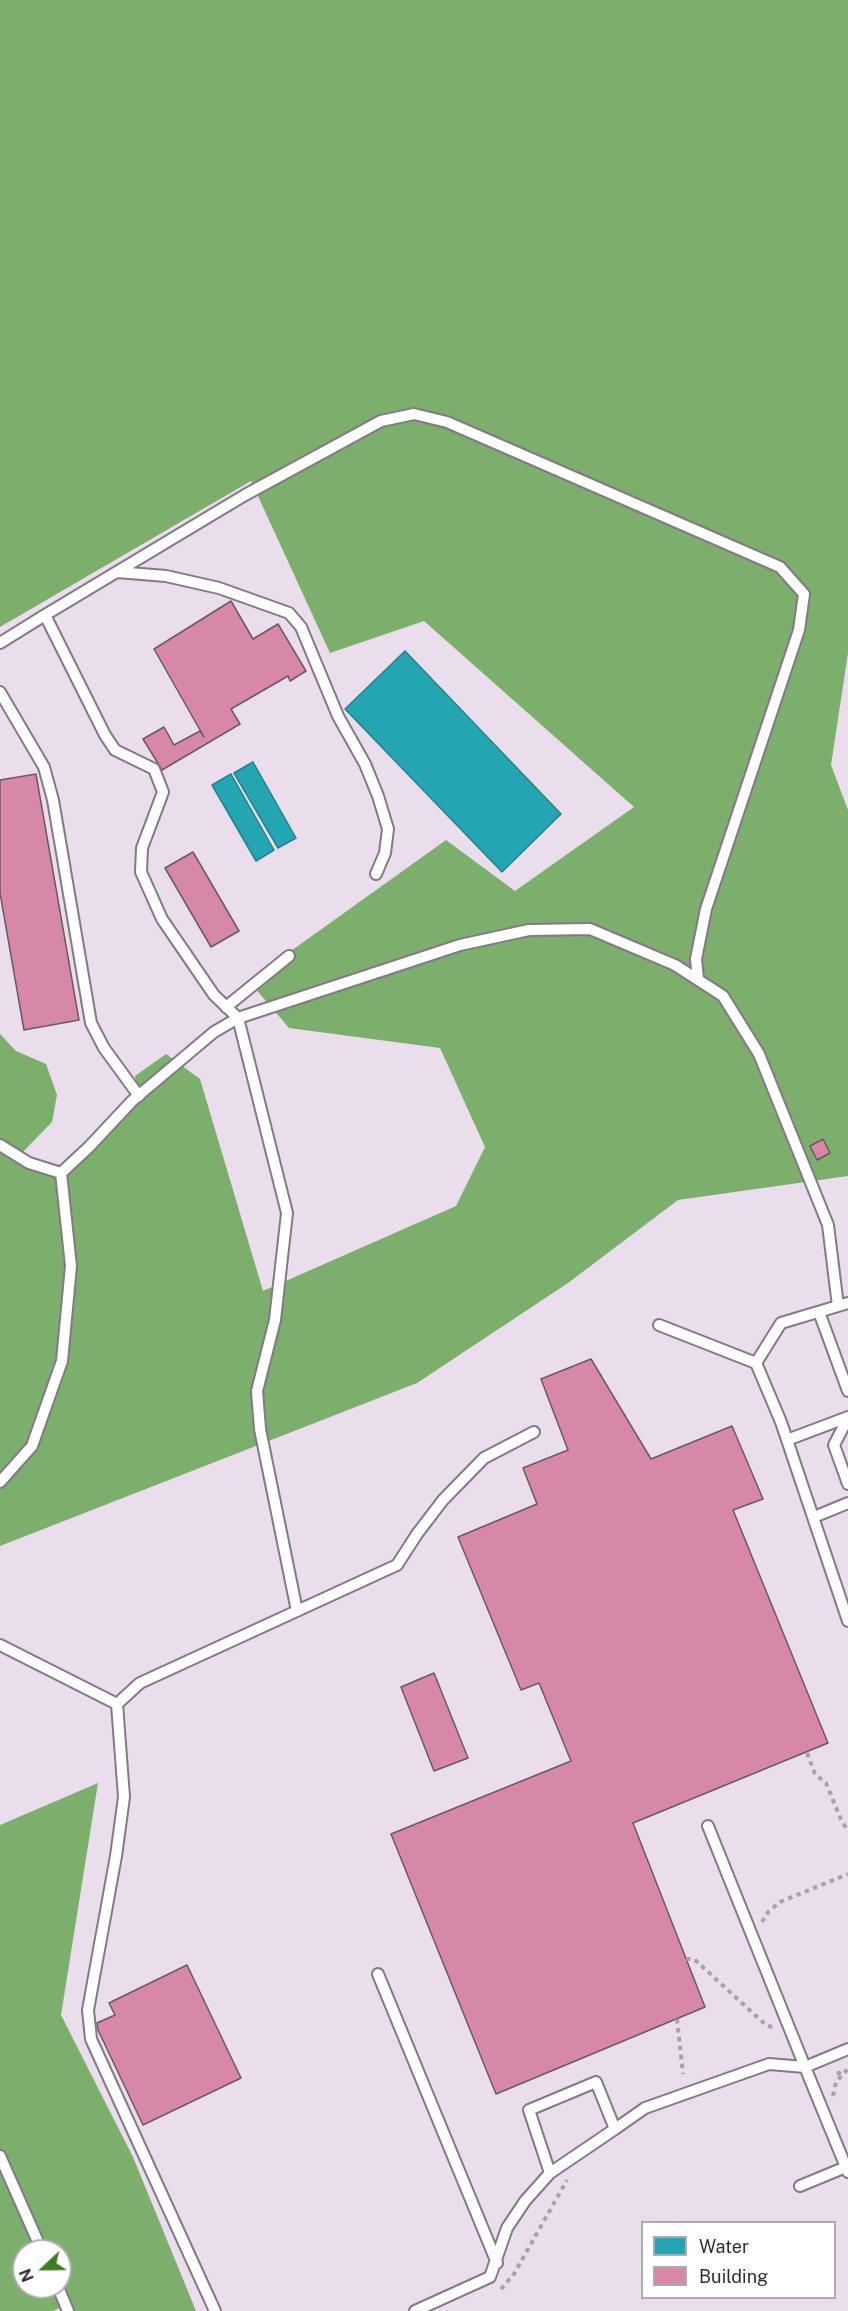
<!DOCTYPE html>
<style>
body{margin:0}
#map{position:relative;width:848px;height:2311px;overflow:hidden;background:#eadeed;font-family:"Public Sans",sans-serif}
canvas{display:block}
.legend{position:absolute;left:641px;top:2221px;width:195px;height:78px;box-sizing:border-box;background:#fff;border:2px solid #adabad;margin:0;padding:8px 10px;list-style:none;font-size:18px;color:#312d32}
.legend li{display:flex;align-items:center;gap:12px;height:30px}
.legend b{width:30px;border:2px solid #adabad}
.north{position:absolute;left:12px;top:2239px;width:60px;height:60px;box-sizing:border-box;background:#fff;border:2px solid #adabad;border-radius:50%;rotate:248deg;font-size:16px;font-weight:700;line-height:24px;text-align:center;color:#312d32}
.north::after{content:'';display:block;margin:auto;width:21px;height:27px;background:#3c7d1d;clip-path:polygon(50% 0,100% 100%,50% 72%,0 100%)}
</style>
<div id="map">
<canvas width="848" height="2311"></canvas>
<ul class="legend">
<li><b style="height:16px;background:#23a5b2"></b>Water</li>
<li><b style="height:16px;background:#d787a8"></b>Building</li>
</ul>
<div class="north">N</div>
</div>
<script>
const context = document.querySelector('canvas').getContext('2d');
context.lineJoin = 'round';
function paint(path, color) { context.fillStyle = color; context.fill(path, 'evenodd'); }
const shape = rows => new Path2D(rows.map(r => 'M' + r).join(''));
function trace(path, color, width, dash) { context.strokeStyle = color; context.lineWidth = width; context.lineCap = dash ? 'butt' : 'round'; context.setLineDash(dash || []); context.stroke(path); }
const forest = shape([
 [0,0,848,0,848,653,831,765,848,810,848,1176,678,1200,568,1283,417,1383,0,1546,0,1034,16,1051,46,1064,57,1095,52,1122,19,1156,61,1172,138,1096,135,1076,166,1054,200,1079,263,1291,456,1206,485,1147,440,1048,289,1028,249,981,446,840,515,891,634,807,424,621,330,653,251,481,0,627],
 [98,1783,61,2015,133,2157,196,2311,74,2311,71,2303,53,2311,0,2311,0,1825],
 [24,2251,60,2251,60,2287,24,2287]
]);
const water = shape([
 [405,651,561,814,502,872,345,709,405,651],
 [253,762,296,838,278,848,234,773,253,762],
 [231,774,274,850,256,861,212,785,231,774]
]);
const building = shape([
 [231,601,253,639,278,624,306,671,290,681,288,676,231,709,240,724,162,770,143,739,164,727,174,745,200,731,204,737,154,649,231,601],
 [36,774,79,1020,24,1030,0,893,0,780,36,774],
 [193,852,239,931,211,947,165,868,193,852],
 [823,1139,830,1153,817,1160,810,1146,823,1139],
 [591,1359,651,1459,732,1426,763,1499,733,1510,828,1743,633,1823,705,2007,496,2094,391,1834,571,1761,539,1683,521,1690,458,1537,537,1504,523,1468,568,1450,541,1379,591,1359],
 [434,1673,468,1758,434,1771,401,1687,434,1673],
 [187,1965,241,2078,143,2125,98,2030,97,2023,115,2015,109,2003,187,1965]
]);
const path = shape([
 [807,1753,815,1774,826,1783,842,1822,848,1830],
 [762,1922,769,1911,780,1902,848,1874],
 [686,1959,694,1959,767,2026,774,2027],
 [677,2019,683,2074],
 [837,2072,842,2075,848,2069],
 [833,2096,836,2082,842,2075],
 [501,2289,514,2274,567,2180]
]);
const service = shape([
 [117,572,166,576,219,588,289,613,301,627,338,716,365,764,378,796,388,829,385,853,376,874],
 [45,615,245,495,381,421,414,414,447,422,780,567,804,594,799,630,706,909,696,959,698,979],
 [0,643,45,615,105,735,115,750,154,769,163,792,142,848,141,872,162,919,214,995,238,1018,287,1213,275,1320,257,1391,260,1429,297,1611],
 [0,692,44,767,53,800,91,1023,104,1048,139,1096],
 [226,1007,289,956],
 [0,1145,29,1163,61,1173],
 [848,1303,781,1323,756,1363,781,1422,848,1621],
 [819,1312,848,1391],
 [659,1325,756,1363],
 [848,1418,834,1445,848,1484],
 [787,1440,848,1417],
 [0,1482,32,1446,62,1361,71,1266,61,1173,89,1147,132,1101,214,1032,238,1018,460,945,529,930,590,929,675,965,723,996,759,1054,828,1225,838,1306],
 [814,1517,848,1503],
 [0,1645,117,1704],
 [378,1974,497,2263],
 [848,2049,805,2067,848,2172],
 [615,2129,596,2082,529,2110,550,2173,609,2133,615,2129,645,2108,769,2064,805,2067,708,1826],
 [0,2156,42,2251],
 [800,2186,846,2167],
 [58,2287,68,2311],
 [215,2311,91,2039,88,2010,116,1856,124,1797,117,1704,140,1683,397,1565,417,1534,443,1500,484,1458,534,1432],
 [415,2311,490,2277,507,2228,525,2201,550,2173]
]);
paint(forest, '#7cae6c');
paint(water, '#23a5b2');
trace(water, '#27818c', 1.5);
paint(building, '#d787a8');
trace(building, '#6a5a60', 1.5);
trace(service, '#847986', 14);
trace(path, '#a9a0ab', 4, [4.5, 4.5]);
trace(service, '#fff', 10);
</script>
